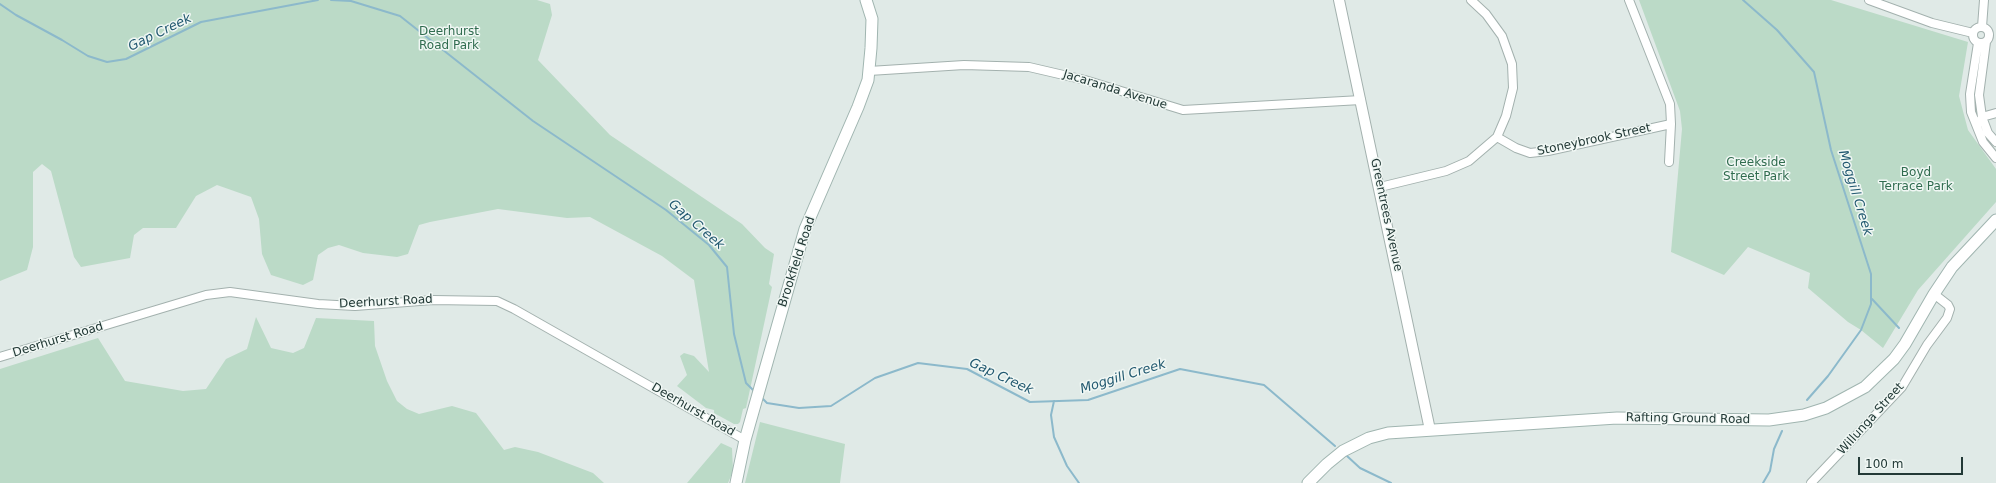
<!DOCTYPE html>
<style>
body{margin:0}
#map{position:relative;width:1996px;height:483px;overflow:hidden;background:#e0eae7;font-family:"DejaVu Sans",sans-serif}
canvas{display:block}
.scale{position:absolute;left:1858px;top:457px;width:105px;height:18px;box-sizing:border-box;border:2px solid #223936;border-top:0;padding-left:5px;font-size:12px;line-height:14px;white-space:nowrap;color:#223936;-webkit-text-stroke:3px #f0f7f4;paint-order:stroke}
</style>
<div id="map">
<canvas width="1996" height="483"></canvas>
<div class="scale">100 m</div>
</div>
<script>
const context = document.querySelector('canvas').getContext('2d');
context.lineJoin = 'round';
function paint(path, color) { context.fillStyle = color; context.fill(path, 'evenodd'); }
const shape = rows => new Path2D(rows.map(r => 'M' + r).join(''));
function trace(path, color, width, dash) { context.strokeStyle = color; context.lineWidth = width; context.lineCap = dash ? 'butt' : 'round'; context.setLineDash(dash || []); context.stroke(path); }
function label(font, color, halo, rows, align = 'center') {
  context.font = font + ' "DejaVu Sans",sans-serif'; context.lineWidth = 3; context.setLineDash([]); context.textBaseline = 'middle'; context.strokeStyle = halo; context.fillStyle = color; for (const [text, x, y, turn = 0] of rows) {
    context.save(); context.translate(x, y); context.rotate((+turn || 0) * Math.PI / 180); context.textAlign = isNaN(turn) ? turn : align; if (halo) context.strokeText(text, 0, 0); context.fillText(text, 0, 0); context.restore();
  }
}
const green = shape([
 [0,0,537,0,550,4,552,15,538,60,610,135,742,224,765,248,774,254,769,284,772,287,746,408,743,409,740,422,738,424,734,424,714,413,714,410,706,408,677,386,687,375,680,356,684,353,694,356,709,372,694,280,662,256,590,217,567,218,498,209,430,222,419,225,408,254,397,257,363,253,339,245,328,248,318,255,313,280,303,285,271,275,262,254,259,219,251,197,217,185,196,196,176,228,143,228,134,235,130,258,81,267,74,257,51,171,42,164,33,172,33,247,27,270,0,281],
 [1639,0,1831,0,1968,42,1959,96,1968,130,1996,169,1996,202,1918,290,1883,348,1861,330,1848,322,1808,288,1810,273,1748,247,1724,275,1671,252,1682,129,1680,111],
 [256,317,271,348,293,353,304,348,316,318,374,321,375,346,387,381,397,401,407,409,419,414,452,406,476,413,504,450,515,447,538,452,593,473,604,483,0,483,0,369,98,338,125,381,183,391,206,389,226,359,247,349],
 [760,422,845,444,840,483,745,483],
 [721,443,732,448,733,471,728,483,687,483]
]);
const stream = shape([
 [331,0,351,1,400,16,533,121,666,210,709,245,727,267,734,334,746,383,755,392],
 [1743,0,1777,30,1814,72,1831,150,1871,274,1871,304,1861,330,1828,376,1807,400],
 [0,4,16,15,62,40,88,56,107,62,126,59,201,22,318,0],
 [1872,299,1899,328],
 [761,397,767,403,799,408,831,406,875,378,918,363,967,369,1030,402,1088,400,1180,369,1264,385,1335,446],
 [1054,401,1051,415,1054,437,1067,466,1079,483],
 [1347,456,1360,468,1391,483],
 [1763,483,1770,471,1774,449,1782,431]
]);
const minor = shape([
 [1629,0,1670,104,1671,124,1669,162],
 [1869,0,1932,23,1973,33],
 '1973 35a8 8 0 1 1 16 0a8 8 0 1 1-16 0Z',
 [1982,27,1984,0],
 [1986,42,1979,95,1982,117,1988,133,1996,142],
 [1978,43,1970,94,1971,112,1983,142,1996,158],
 [869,71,964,65,1029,67,1085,80,1183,110,1361,100],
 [1980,122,1982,117,1996,113],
 [1497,137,1516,148,1530,153,1548,151,1671,124],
 [1380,187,1446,171,1469,161,1497,137,1506,116,1513,88,1512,64,1502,36,1486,14,1471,0],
 [0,357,206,295,230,292,318,304,355,306,433,300,497,301,514,309,745,440],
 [1811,483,1902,387,1927,345,1947,318,1950,309,1948,305,1934,294]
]);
const tertiary = shape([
 [1339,0,1430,430]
]);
const secondary = shape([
 [736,483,745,440,805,229,858,107,868,80,871,48,872,19,866,0],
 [1308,483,1327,464,1343,451,1369,438,1388,433,1617,418,1769,420,1804,415,1826,408,1865,387,1894,359,1905,344,1934,294,1952,267,1996,220]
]);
const parkNames = [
 ["Deerhurst",449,32],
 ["Road Park",449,46],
 ["Creekside",1756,163],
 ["Street Park",1756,177],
 ["Boyd",1916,173],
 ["Terrace Park",1916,187]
];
const streetNames = [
 ["Jacaranda Avenue",1115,90,17],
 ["Stoneybrook Street",1594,140,-12],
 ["Greentrees Avenue",1386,215,78],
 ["Brookfield Road",797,262,-72],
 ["Deerhurst Road",386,302,-3],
 ["Deerhurst Road",58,340,-17],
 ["Deerhurst Road",693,410,30],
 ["Rafting Ground Road",1688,419,1],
 ["Willunga Street",1871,419,-48]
];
const waterNames = [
 ["Gap Creek",160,33,-26],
 ["Moggill Creek",1855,193,73],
 ["Gap Creek",696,225,41],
 ["Gap Creek",1001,377,25],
 ["Moggill Creek",1123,377,-17]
];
paint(green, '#bbdac7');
trace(stream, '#8cb9cb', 2);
trace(minor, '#a3b1ae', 10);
trace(tertiary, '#a3b1ae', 12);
trace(secondary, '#a0b5b0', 13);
trace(minor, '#fff', 8);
trace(tertiary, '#fff', 10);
trace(secondary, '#fff', 11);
label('12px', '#306c4f', '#f0f7f4', parkNames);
label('12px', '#223936', '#f0f7f4', streetNames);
label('italic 13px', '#225970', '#f0f7f4', waterNames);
</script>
